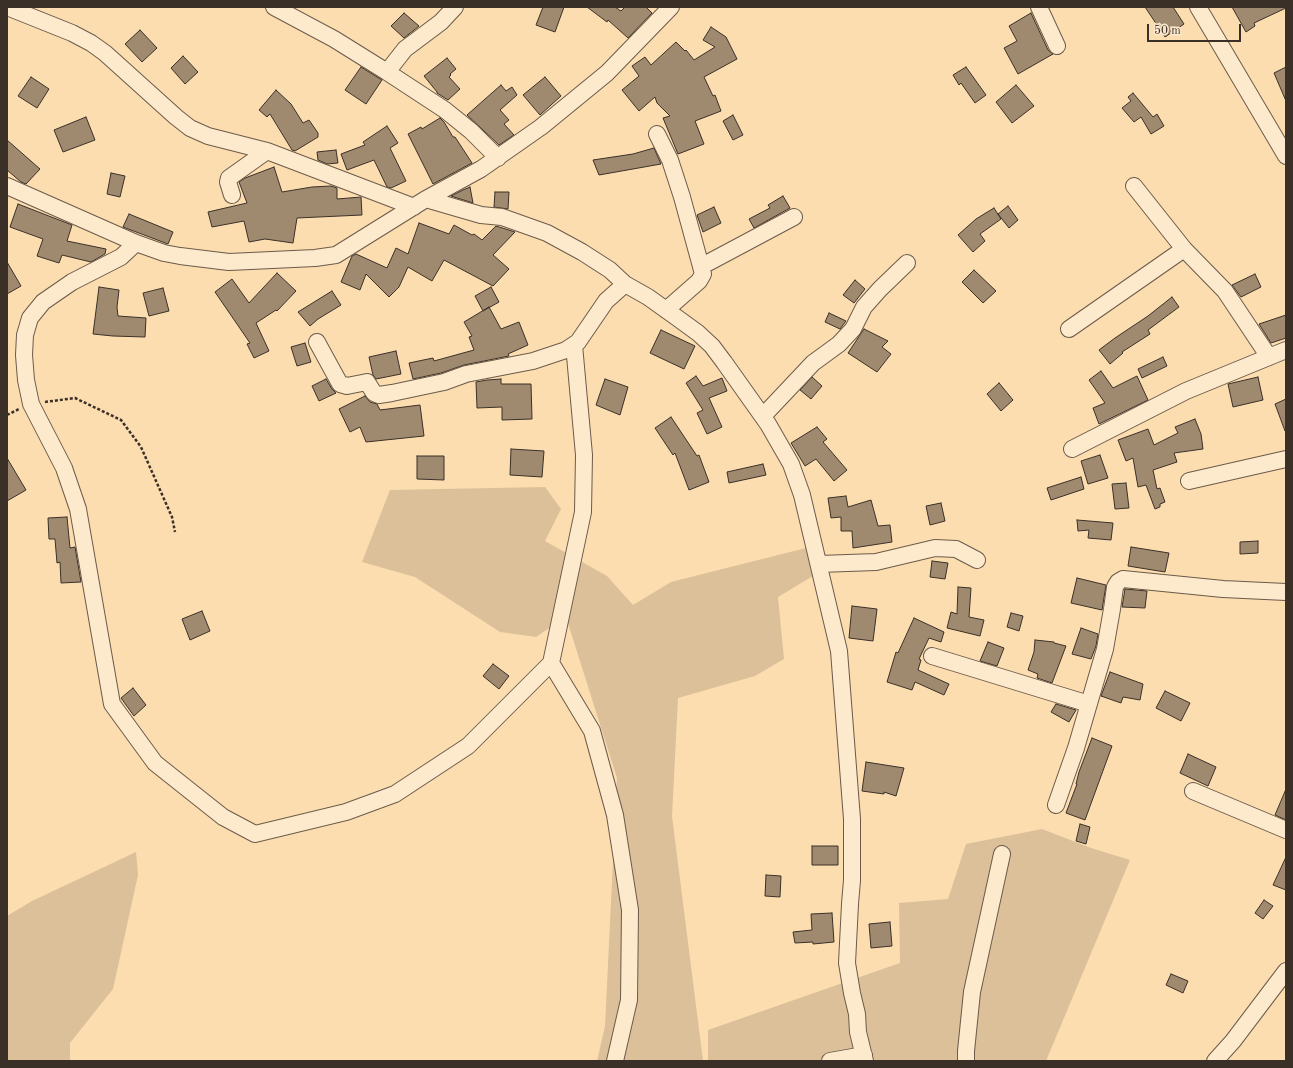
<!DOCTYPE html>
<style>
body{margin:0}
#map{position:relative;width:1293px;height:1068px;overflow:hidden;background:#fcddb0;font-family:"Old Standard TT",serif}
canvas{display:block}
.frame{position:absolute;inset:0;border:8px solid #3b3028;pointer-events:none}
.scale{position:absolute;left:1147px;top:24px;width:94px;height:18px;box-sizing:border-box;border:2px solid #3b3028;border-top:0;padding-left:5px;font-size:12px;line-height:14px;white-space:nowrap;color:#3b3028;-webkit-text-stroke:3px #fde9cc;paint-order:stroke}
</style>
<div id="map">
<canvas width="1293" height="1068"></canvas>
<div class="frame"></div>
<div class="scale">50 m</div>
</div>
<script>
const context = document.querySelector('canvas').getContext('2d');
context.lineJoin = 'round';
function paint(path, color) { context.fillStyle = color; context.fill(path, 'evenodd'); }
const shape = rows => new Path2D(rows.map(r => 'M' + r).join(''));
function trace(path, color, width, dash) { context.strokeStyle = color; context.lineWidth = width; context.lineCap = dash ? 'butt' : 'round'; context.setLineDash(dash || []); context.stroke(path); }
const green = shape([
 [545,487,561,509,545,541,607,576,633,605,671,582,806,548,813,576,778,597,784,659,755,676,678,698,672,816,703,1061,597,1061,605,1026,617,778,566,617,536,637,500,632,415,577,362,562,390,490],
 [1042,829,1091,848,1130,860,1046,1061,708,1061,708,1030,900,963,899,903,948,899,966,844],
 [136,852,138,875,113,989,70,1043,70,1061,7,1061,7,916,32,901]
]);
const building = shape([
 [543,7,564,7,555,32,536,25,543,7],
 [587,7,615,7,621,11,625,7,646,7,652,13,628,38,608,20,607,22,587,7],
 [1145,7,1173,7,1184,24,1165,37,1145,7],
 [1232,7,1286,7,1286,8,1254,23,1255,26,1246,32,1232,7],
 [404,13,419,26,404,38,391,26,404,13],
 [1031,13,1048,50,1053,54,1018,74,1004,48,1017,41,1009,26,1031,13],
 [711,27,726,37,737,59,704,77,713,96,715,95,721,111,695,121,704,144,678,154,663,118,670,116,657,103,655,97,639,111,622,90,639,76,632,66,645,57,651,65,676,42,685,51,686,50,694,60,715,47,703,40,711,27],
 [140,30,157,48,142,62,125,44,140,30],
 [183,56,198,72,185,84,171,68,183,56],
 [447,58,456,69,450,74,451,75,449,77,460,89,448,100,437,93,437,92,424,76,447,58],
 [361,67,382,80,366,104,345,90,361,67],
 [966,67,986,95,975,103,961,83,959,85,953,75,966,67],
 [1286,67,1286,101,1274,73,1286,67],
 [31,77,49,89,37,108,18,96,31,77],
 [545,77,561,96,540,115,523,95,545,77],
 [501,85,506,91,512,87,517,95,500,110,509,120,504,124,514,135,499,145,467,115,501,85],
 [1016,85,1034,106,1012,123,996,102,1016,85],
 [276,90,291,104,303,123,309,120,318,133,318,137,295,151,292,150,270,114,267,117,259,110,276,90],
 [1133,93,1153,117,1157,114,1164,126,1151,134,1141,117,1134,122,1122,108,1131,101,1128,97,1133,93],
 [733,115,743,135,733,140,723,121,733,115],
 [86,117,95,140,63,152,54,130,86,117],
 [440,118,444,122,453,137,455,137,472,163,433,184,408,134,421,127,422,129,440,118],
 [387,126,398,143,390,148,406,181,391,188,387,187,374,160,347,170,341,154,365,145,363,142,387,126],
 [7,140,40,169,26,184,21,182,7,170,7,140],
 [654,148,661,164,599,175,593,160,633,154,654,148],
 [336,150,338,163,327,164,318,160,317,152,336,150],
 [274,167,282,192,312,187,331,186,337,188,337,199,361,197,362,215,297,218,293,243,265,239,249,242,244,221,212,227,208,212,247,203,239,182,245,178,274,167],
 [111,173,125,176,120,197,107,194,111,173],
 [470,187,473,203,451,196,463,190,470,187],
 [495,192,509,192,508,209,494,207,495,192],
 [783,196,790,208,754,228,749,219,770,208,768,205,783,196],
 [18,204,72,225,67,241,106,249,105,254,91,262,62,255,59,263,37,256,43,239,10,227,18,204],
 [1008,206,1018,220,1009,228,998,214,1008,206],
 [714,207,721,223,703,232,697,215,714,207],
 [994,208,1001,219,980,234,985,241,973,252,958,235,976,219,994,208],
 [129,214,173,232,168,244,123,227,129,214],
 [419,223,449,234,454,225,472,235,474,234,482,240,496,226,515,232,493,255,509,269,493,286,444,260,432,281,408,267,399,287,389,297,366,274,360,290,341,282,352,256,356,254,387,268,396,248,408,254,419,223],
 [7,262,21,286,7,294,7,262],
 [974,270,996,291,983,303,962,282,974,270],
 [277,273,296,291,277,311,276,310,256,323,269,351,254,358,247,344,250,343,215,292,232,279,249,303,277,273],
 [1255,274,1261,287,1241,297,1232,285,1255,274],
 [855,280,865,289,854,303,843,295,855,280],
 [99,287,119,290,117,307,118,316,146,318,145,337,113,336,93,334,99,287],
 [491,287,499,302,483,311,475,296,491,287],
 [163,288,169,311,149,316,143,293,163,288],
 [332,291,341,305,318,319,310,326,298,312,332,291],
 [1172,297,1179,307,1148,330,1150,334,1122,352,1123,353,1110,364,1099,350,1115,338,1148,316,1172,297],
 [489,307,501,329,519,322,528,345,508,354,509,356,464,365,441,373,413,379,409,363,433,358,434,361,474,350,469,337,472,336,464,322,489,307],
 [829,313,846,321,840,329,825,322,829,313],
 [1286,315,1286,338,1271,343,1259,324,1286,315],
 [864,329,888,341,882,347,891,354,877,372,848,353,864,329],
 [661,330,695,346,684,369,650,353,661,330],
 [305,343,311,362,297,366,291,347,305,343],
 [396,351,401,374,376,379,373,375,369,357,396,351],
 [1163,357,1167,366,1142,378,1138,369,1163,357],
 [1101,371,1113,388,1137,376,1148,400,1099,424,1093,408,1105,403,1089,380,1101,371],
 [696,376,703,386,722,378,727,391,709,398,722,427,707,434,697,413,703,410,686,383,696,376],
 [812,377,822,386,811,399,800,390,812,377],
 [1258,377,1263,400,1233,407,1228,384,1258,377],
 [326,379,332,389,336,393,319,401,312,386,326,379],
 [501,379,501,384,531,384,532,419,502,420,502,407,477,408,476,382,487,380,501,379],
 [605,379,628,387,620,415,596,405,605,379],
 [999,383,1013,400,1001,411,987,394,999,383],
 [365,396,370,402,377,404,380,410,420,405,424,436,366,442,360,427,350,432,339,409,365,396],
 [1286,399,1286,431,1285,431,1275,404,1286,399],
 [671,417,697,456,699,455,709,482,689,490,675,453,673,455,655,428,671,417],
 [1195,419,1201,434,1203,449,1174,453,1177,462,1153,470,1157,489,1160,488,1165,502,1160,504,1160,507,1155,509,1146,485,1138,487,1133,458,1126,461,1118,440,1148,429,1154,445,1178,433,1175,427,1195,419],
 [817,427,827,439,823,442,847,470,834,481,816,459,805,466,791,443,817,427],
 [511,449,544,451,542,477,510,475,511,449],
 [1100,455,1108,478,1088,484,1081,461,1100,455],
 [417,456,444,456,444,480,417,479,417,456],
 [7,458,26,490,7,501,7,458],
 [763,464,766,475,729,483,727,472,763,464],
 [1081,477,1084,489,1051,500,1047,488,1081,477],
 [1126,483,1129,508,1115,509,1112,484,1126,483],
 [846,496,848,507,871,500,878,526,890,525,892,542,853,548,852,531,841,531,841,517,831,518,828,498,846,496],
 [941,503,945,521,930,525,926,506,941,503],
 [67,517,70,548,75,547,81,582,61,583,60,562,57,563,55,539,49,539,48,518,67,517],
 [1077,520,1113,523,1111,540,1088,538,1089,530,1078,531,1077,520],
 [1258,541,1258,553,1240,554,1240,542,1258,541],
 [1131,547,1169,553,1165,572,1128,566,1131,547],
 [932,561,948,563,945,579,930,577,932,561],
 [1077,578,1106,585,1102,610,1071,603,1077,578],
 [958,587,971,588,969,617,984,620,980,636,947,628,951,612,957,614,958,587],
 [1125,589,1147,591,1145,608,1122,607,1125,589],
 [852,606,877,609,873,641,849,638,852,606],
 [202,611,210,631,190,640,182,619,202,611],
 [1011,613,1023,616,1019,631,1007,627,1011,613],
 [914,618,944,632,941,642,929,638,919,659,921,660,918,670,949,684,944,695,915,682,912,690,887,682,896,652,898,653,914,618],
 [1081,628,1098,634,1096,646,1091,659,1072,654,1081,628],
 [1035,640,1054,642,1054,643,1066,646,1052,683,1037,678,1038,674,1028,670,1034,652,1035,640],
 [988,642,1004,648,997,666,980,661,988,642],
 [493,664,509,676,499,689,483,676,493,664],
 [1110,672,1143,684,1140,700,1123,697,1121,703,1101,696,1110,672],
 [133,688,146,705,134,716,121,698,133,688],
 [1165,691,1190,703,1181,721,1156,708,1165,691],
 [1056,704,1076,710,1069,722,1051,712,1056,704],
 [1092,738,1112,746,1085,820,1066,813,1077,784,1076,784,1079,772,1092,738],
 [1188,754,1216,767,1208,786,1180,773,1188,754],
 [866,762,904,768,896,796,884,792,884,794,862,791,866,762],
 [1286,789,1286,820,1275,815,1286,789],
 [1080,824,1090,827,1086,844,1076,841,1080,824],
 [812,846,838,846,838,865,812,865,812,846],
 [1286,857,1286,890,1273,885,1286,857],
 [766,875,781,876,780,897,765,896,766,875],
 [1264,900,1273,906,1263,919,1255,913,1264,900],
 [832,913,834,942,813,944,813,942,795,943,793,932,812,930,811,914,832,913],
 [890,922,892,946,871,948,869,924,890,922],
 [1171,974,1188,981,1183,993,1166,985,1171,974]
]);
const path = shape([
 [45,402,75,398,121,420,141,447,172,517,175,532],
 [7,415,19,409]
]);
const minor = shape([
 [7,7,72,33,91,43,105,53,176,117,190,128,208,136,267,151],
 [274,7,334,39,387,72,445,110,471,131,498,158],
 [1039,7,1057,46],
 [1198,7,1286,156],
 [387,72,405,49,441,22,455,7],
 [657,134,670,160,682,197,703,274,699,281,666,310],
 [7,186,136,243,164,253,180,256,229,262,315,258,336,255,426,199,481,169,541,127,607,73,671,7],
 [1134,186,1184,249,1225,291,1269,357],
 [232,195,228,182,229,178,267,151,414,207],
 [426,199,481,215,502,217,547,233,582,252,610,270,625,284,648,297,676,317,698,333,712,346,724,362,768,424,791,464,802,495,839,651,852,819,852,880,850,904,847,963,852,993,857,1014,858,1032,865,1061],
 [136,243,121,257,72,282,43,302,30,318,25,335,24,355,26,380,31,404,64,468,78,509,112,704,155,763,223,817,255,834,346,812,395,794,468,746,551,663,583,512,584,455,574,345],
 [702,266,794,217],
 [1069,329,1184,249],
 [317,342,340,384,347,386,367,382,374,393,379,395,392,393,444,382,466,374,533,361,566,350,578,342,606,301,625,284],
 [763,416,813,363,839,344,853,329,864,307,880,289,907,263],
 [1072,449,1186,391,1286,350],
 [1189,481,1286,459],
 [819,564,876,562,935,548,956,549,977,560],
 [932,656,1089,704],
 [551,663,592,731,615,815,630,910,629,1000,615,1061],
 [1193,791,1286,830],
 [1056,805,1076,748,1105,649,1112,609,1115,587,1118,582,1123,579,1223,589,1286,592],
 [830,1061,864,1055],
 [966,1061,966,1051,972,992,1002,854],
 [1215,1061,1233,1041,1286,971]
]);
paint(green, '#dbc099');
paint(building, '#9f8a6f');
trace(building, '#3b3028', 1);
trace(minor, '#6b5b4a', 18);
trace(path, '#3b3028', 2.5, [3, 2]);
trace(minor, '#fde9cc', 16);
</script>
